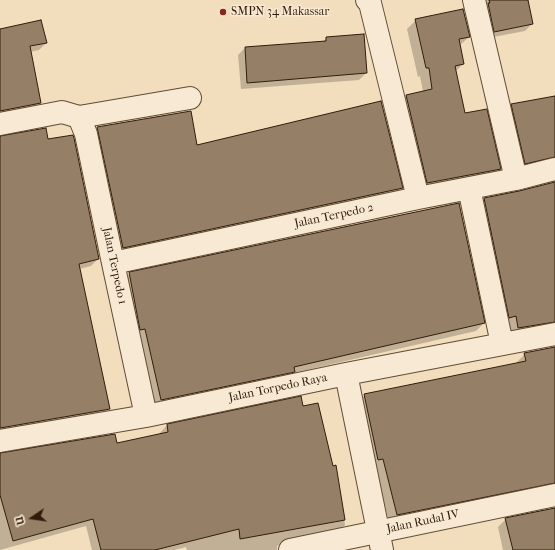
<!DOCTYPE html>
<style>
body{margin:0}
#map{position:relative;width:555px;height:550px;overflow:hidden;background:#f2ddbc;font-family:"IM FELL French Canon",serif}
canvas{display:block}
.north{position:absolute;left:12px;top:498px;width:40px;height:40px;-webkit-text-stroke:3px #f7e9d3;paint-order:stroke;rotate:257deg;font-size:11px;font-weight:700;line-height:16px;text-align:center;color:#311c0b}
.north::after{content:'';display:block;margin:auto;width:14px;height:18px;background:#311c0b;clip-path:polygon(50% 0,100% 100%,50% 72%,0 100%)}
</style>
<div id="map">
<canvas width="555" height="550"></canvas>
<div class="north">U</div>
</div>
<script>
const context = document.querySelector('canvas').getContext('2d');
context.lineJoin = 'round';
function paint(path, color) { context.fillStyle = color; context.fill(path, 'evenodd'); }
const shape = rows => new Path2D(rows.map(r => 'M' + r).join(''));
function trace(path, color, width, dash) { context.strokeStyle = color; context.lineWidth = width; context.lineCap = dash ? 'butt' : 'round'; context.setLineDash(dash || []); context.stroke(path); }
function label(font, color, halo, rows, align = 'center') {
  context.font = font + ' "IM FELL French Canon",serif'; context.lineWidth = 3; context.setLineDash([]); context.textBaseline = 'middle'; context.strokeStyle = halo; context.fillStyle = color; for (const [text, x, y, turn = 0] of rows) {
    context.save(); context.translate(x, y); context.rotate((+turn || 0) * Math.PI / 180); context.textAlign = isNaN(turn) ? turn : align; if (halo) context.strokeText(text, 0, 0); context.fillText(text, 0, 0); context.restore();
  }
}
const shadow = shape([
 [481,0,527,0,532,24,525,31,488,38],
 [416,20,469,37,460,45,463,64,455,72,465,114,500,169,491,178,419,192,397,105,406,96,423,92,420,76,418,77,407,29],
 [0,30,46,43,39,50,30,52,40,103,33,110,0,117],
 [327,38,366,73,359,80,241,89,238,55,245,48,322,42],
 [555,97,555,168,517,171,504,113,512,105],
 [97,128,196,146,402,188,392,197,114,257,88,137],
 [0,137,98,259,91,266,79,269,109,409,102,416,0,434],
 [555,183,555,333,511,336,476,207,484,199],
 [130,273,484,323,476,331,293,373,287,379,154,407,122,281],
 [555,348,555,494,389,522,375,466,357,403,365,395,517,363,517,362,525,354],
 [300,397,302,407,332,467,335,467,345,525,338,533,279,545,277,546,277,550,187,550,186,547,174,550,92,550,86,526,0,550,0,454,117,445,160,435,160,433,167,425],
 [555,509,555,550,503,550,498,527,506,519]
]);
const building = shape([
 [489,0,528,0,533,24,494,32,488,3,490,3,489,0],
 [463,9,470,37,459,39,464,64,455,66,465,113,487,109,501,169,427,183,406,95,432,89,429,68,426,68,415,19,463,9],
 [41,20,47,43,30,46,41,103,0,111,0,29,41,20],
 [364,34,367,73,247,83,245,47,326,41,326,37,364,34],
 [555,96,555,157,525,164,511,104,555,96],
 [381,101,403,188,123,248,97,127,191,111,197,145,381,101],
 [46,128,48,139,73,135,74,138,99,259,79,264,110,409,0,428,0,136,46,128],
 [555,182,555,322,518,328,516,316,509,318,484,198,519,191,555,182],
 [459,203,485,323,294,367,295,372,161,400,145,329,140,330,129,272,459,203],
 [555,347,555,483,397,515,383,459,378,460,364,394,526,361,524,353,555,347],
 [301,396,303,406,318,403,333,466,336,465,345,520,240,539,239,529,155,550,101,550,93,519,13,541,0,495,0,453,115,434,117,443,168,432,167,424,301,396],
 [555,508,555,550,513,550,505,518,555,508]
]);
const minor = shape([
 [367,0,370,3,418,198],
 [474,0,516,179],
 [79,117,86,134,113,263,146,416],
 [0,124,62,112,79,117,190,98],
 [469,188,502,344],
 [113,263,418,198,516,179,555,169],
 [346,374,382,550],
 [0,441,146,416,346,374,555,334],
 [290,550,555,495]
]);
const markers = [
 [223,12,4,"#8f2418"]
];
const poiNames = [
 ["SMPN 34 Makassar",231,12]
];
const streetNames = [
 ["Jalan Terpedo 2",334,216,-12],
 ["Jalan Terpedo 1",114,266,78],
 ["Jalan Torpedo Raya",278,388,-12],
 ["Jalan Rudal IV",423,522,-12]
];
paint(shadow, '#0003');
paint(building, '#958067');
trace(building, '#311c0b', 1);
trace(minor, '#614c37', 24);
trace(minor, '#f7e9d3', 22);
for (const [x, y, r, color] of markers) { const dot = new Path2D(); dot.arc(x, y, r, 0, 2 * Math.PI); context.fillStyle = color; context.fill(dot); trace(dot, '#f7e9d3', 1.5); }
label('12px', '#311c0b', '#f7e9d3', poiNames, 'left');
label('12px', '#311c0b', '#f7e9d3', streetNames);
</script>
